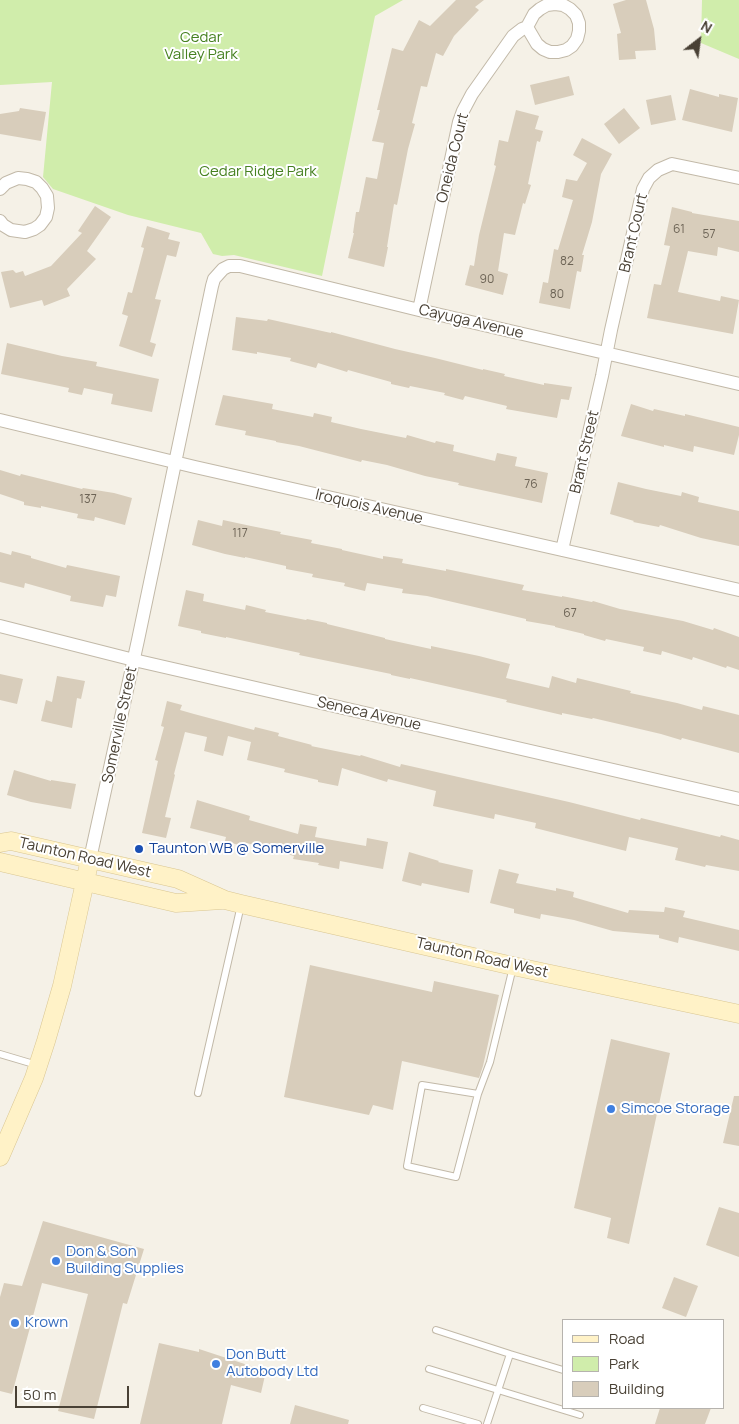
<!DOCTYPE html>
<style>
body{margin:0}
#map{position:relative;width:739px;height:1424px;overflow:hidden;background:#f5f1e7;font-family:Manrope,sans-serif}
canvas{display:block}
.legend{position:absolute;left:562px;top:1319px;width:162px;height:90px;box-sizing:border-box;background:#fff;border:1px solid #b6b3ae;margin:0;padding:6px 9px;list-style:none;font-size:15px;color:#494135}
.legend li{display:flex;align-items:center;gap:10px;height:25px}
.legend b{width:25px;border:1px solid #b6b3ae}
.north{position:absolute;left:674px;top:15px;width:50px;height:50px;-webkit-text-stroke:4px #fff;paint-order:stroke;rotate:30deg;font-size:14px;font-weight:700;line-height:20px;text-align:center;color:#494135}
.north::after{content:'';display:block;margin:auto;width:18px;height:22px;background:#494135;clip-path:polygon(50% 0,100% 100%,50% 72%,0 100%)}
.scale{position:absolute;left:15px;top:1386px;width:114px;height:22px;box-sizing:border-box;border:2px solid #494135;border-top:0;padding-left:6px;font-size:15px;line-height:18px;white-space:nowrap;color:#494135;-webkit-text-stroke:4px #fff;paint-order:stroke}
</style>
<div id="map">
<canvas width="739" height="1424"></canvas>
<ul class="legend">
<li><b style="height:6px;background:#fff2c7"></b>Road</li>
<li><b style="height:14px;background:#d0edab"></b>Park</li>
<li><b style="height:14px;background:#d8cdbb"></b>Building</li>
</ul>
<div class="north">N</div>
<div class="scale">50 m</div>
</div>
<script>
const context = document.querySelector('canvas').getContext('2d');
context.lineJoin = 'round';
function paint(path, color) { context.fillStyle = color; context.fill(path, 'evenodd'); }
const shape = rows => new Path2D(rows.map(r => 'M' + r).join(''));
function trace(path, color, width, dash) { context.strokeStyle = color; context.lineWidth = width; context.lineCap = dash ? 'butt' : 'round'; context.setLineDash(dash || []); context.stroke(path); }
function label(font, color, halo, rows, align = 'center') {
  context.font = font + ' Manrope,sans-serif'; context.lineWidth = 4; context.setLineDash([]); context.textBaseline = 'middle'; context.strokeStyle = halo; context.fillStyle = color; for (const [text, x, y, turn = 0] of rows) {
    context.save(); context.translate(x, y); context.rotate((+turn || 0) * Math.PI / 180); context.textAlign = isNaN(turn) ? turn : align; if (halo) context.strokeText(text, 0, 0); context.fillText(text, 0, 0); context.restore();
  }
}
const green = shape([
 [0,0,403,0,375,16,322,276,234,255,222,256,213,254,201,233,128,215,53,189,43,177,52,82,0,85],
 [702,0,739,0,739,59,701,43]
]);
const building = shape([
 [456,0,484,0,475,7,479,10,454,36,443,56,436,53,427,87,421,86,412,123,415,124,408,149,397,205,394,204,387,247,388,247,384,267,348,258,354,233,353,233,356,212,359,212,366,177,377,179,384,143,372,141,380,110,377,110,392,48,403,51,419,20,430,26],
 [626,0,646,0,654,29,656,50,635,51,636,59,619,60,617,34,621,33,613,4],
 [569,76,574,95,535,105,530,85],
 [690,89,719,97,719,94,738,98,732,132,682,120],
 [671,95,676,120,651,125,646,100],
 [20,108,46,112,41,141,0,134,0,114,19,111],
 [624,108,640,128,619,144,604,124],
 [516,110,539,116,535,129,543,131,540,142,537,141,528,184,531,185,525,204,523,203,515,235,504,233,498,271,508,274,503,295,465,285,470,265,474,266,479,235,496,166,494,165,499,140,508,142],
 [582,138,612,154,601,174,592,222,582,255,584,255,581,272,577,271,570,309,539,303,543,282,548,283,554,249,558,250,573,200,562,197,566,179,577,181,587,163,573,155],
 [95,206,111,217,87,251,96,259,67,289,70,296,44,306,42,300,10,308,1,272,13,270,16,273,23,271,25,276,51,266,82,233,78,231],
 [672,207,692,212,692,213,739,221,739,252,718,247,717,256,688,251,678,292,720,301,721,296,739,300,733,334,647,318,654,284,661,285,670,246,664,245],
 [147,226,170,233,168,239,180,242,176,257,167,255,155,299,161,300,150,342,156,344,152,357,119,346,128,316,122,314,128,292,132,293,144,248,141,247],
 [236,317,267,321,268,319,331,333,331,332,395,349,435,358,483,370,483,369,505,374,504,376,544,385,544,383,572,387,569,400,561,399,557,418,506,409,507,406,465,396,463,400,444,395,445,393,410,386,409,388,391,384,391,382,348,370,347,372,318,363,316,368,290,361,291,358,257,352,257,354,232,350],
 [7,343,62,356,97,362,96,366,159,379,152,412,111,404,113,394,84,388,82,395,68,392,69,388,1,374],
 [223,395,273,404,272,409,313,417,314,413,332,417,331,422,361,429,406,438,407,435,435,443,436,441,454,445,453,451,495,461,497,453,517,457,515,466,548,473,542,503,458,485,459,483,425,476,387,465,362,460,361,462,299,446,276,442,276,441,245,435,246,431,215,425],
 [631,404,653,411,654,409,685,416,685,414,739,427,739,435,734,455,694,446,693,452,664,445,664,447,621,436],
 [0,470,20,476,21,474,82,489,83,488,114,493,132,498,125,525,95,517,94,521,77,518,78,514,41,506,41,508,24,505,24,502,0,494],
 [618,482,646,489,681,496,682,492,699,497,698,502,739,511,739,546,701,538,660,525,659,527,633,522,634,521,610,514],
 [198,520,222,526,223,520,251,526,281,532,280,534,312,540,311,543,342,549,342,550,383,559,383,556,403,559,402,563,446,571,446,569,524,585,522,590,562,597,562,596,592,602,593,601,620,609,683,621,713,630,714,628,739,637,739,670,727,666,726,668,693,657,692,660,662,651,661,655,643,651,644,647,606,639,605,641,584,635,584,634,555,627,555,626,526,621,526,619,427,596,402,593,403,589,367,583,365,591,344,586,345,583,312,577,313,574,286,569,286,566,245,557,245,558,225,554,192,545],
 [12,551,31,556,31,558,66,568,67,565,120,576,116,597,106,595,103,607,70,601,71,596,25,583,24,588,0,582,0,552,11,555],
 [186,590,204,594,203,601,245,610,246,605,266,610,265,612,306,620,307,619,327,623,327,624,385,638,385,639,431,649,431,646,479,656,510,664,506,678,549,688,552,676,576,683,577,678,631,691,630,693,677,703,702,710,703,706,739,715,739,753,682,738,681,740,661,734,593,718,592,719,562,713,562,715,506,702,507,700,472,692,410,678,410,679,391,675,391,674,299,655,300,653,226,637,226,638,201,633,201,631,178,626],
 [0,674,23,679,17,704,0,700],
 [57,676,85,681,81,699,77,698,72,728,41,721,46,700,52,702],
 [167,701,182,705,180,710,194,714,254,730,255,727,279,733,278,736,312,745,311,746,360,756,361,755,400,767,401,764,569,802,640,820,641,818,720,837,721,835,739,840,739,871,706,865,705,867,675,860,678,848,629,837,626,851,535,828,536,823,495,814,494,819,433,806,436,791,388,779,387,782,342,768,338,786,318,782,318,780,284,772,285,769,247,760,251,742,228,736,223,756,204,751,207,737,185,732,174,774,175,775,165,817,171,818,166,838,142,833,158,761,155,760,164,727,161,726],
 [14,770,51,781,51,780,76,784,71,809,31,802,7,795],
 [197,800,250,816,249,820,298,834,300,824,317,827,315,837,366,846,367,838,388,842,383,869,340,861,339,869,318,865,319,863,293,859,294,856,243,842,242,846,225,841,226,837,190,828],
 [409,852,439,861,438,862,473,870,469,893,422,883,421,886,402,881],
 [499,869,519,874,516,883,556,891,556,888,574,892,573,897,628,913,629,910,664,912,665,907,685,911,683,917,739,930,739,951,679,937,678,943,659,938,659,935,613,931,574,920,541,914,540,919,514,913,514,909,490,903],
 [310,965,432,992,434,981,499,995,483,1066,479,1078,402,1061,393,1110,373,1105,369,1115,284,1097],
 [611,1039,670,1053,629,1244,607,1238,611,1218,574,1208],
 [734,1096,739,1096,739,1146,723,1143],
 [719,1207,739,1213,739,1257,706,1245],
 [43,1221,144,1249,127,1304,123,1303,94,1419,58,1411,88,1294,42,1283,12,1394,0,1391,0,1297,4,1283,22,1286],
 [674,1277,698,1286,686,1317,662,1308],
 [159,1343,199,1352,199,1349,266,1371,261,1393,231,1385,222,1424,140,1424],
 [295,1405,349,1420,348,1424,290,1424],
 [660,1408,711,1408,705,1424,655,1424]
]);
const lane = shape([
 [0,1054,37,1065],
 [198,1093,241,905],
 [478,1094,422,1085,407,1166,456,1177,478,1094,490,1062,513,967],
 [436,1330,510,1354],
 [429,1369,580,1415],
 [423,1408,478,1424],
 [487,1424,510,1354,563,1370]
]);
const street = shape([
 [0,189,6,183,18,178,27,179,36,182,42,188,47,196,48,208,46,217,40,225,34,229,25,232,11,230,3,225,0,221],
 [419,310,459,122,463,111,472,94,513,36,522,29,527,27,537,44,543,49,550,52,558,52,566,50,572,46,577,39,579,31,579,23,576,15,570,9,563,5,555,4,547,5,540,9,534,14,527,27],
 [0,420,195,467,739,590],
 [562,550,602,376,611,330,643,189,649,178,658,170,672,164,739,178],
 [0,626,134,660,739,799],
 [90,859,138,640,212,286,214,279,223,269,229,266,240,266,419,310,739,384]
]);
const secondary = shape([
 [0,843,11,841,178,879,225,900,241,904,513,966,739,1014],
 [0,862,176,903,222,900],
 [0,1157,34,1078,46,1041,62,986,90,859]
]);
const markers = [
 [139,849,5,"#1a4fb4"],
 [611,1109,5,"#3f7fe0"],
 [56,1261,5,"#3f7fe0"],
 [15,1323,5,"#3f7fe0"],
 [216,1364,5,"#3f7fe0"]
];
const numberNames = [
 ["61",679,230],
 ["57",709,235],
 ["82",567,262],
 ["90",487,280],
 ["80",557,295],
 ["76",531,485],
 ["137",88,500],
 ["117",240,534],
 ["67",570,614]
];
const parkNames = [
 ["Cedar",201,38],
 ["Valley Park",201,55],
 ["Cedar Ridge Park",258,172]
];
const streetNames = [
 ["Oneida Court",453,158,-76],
 ["Brant Court",634,233,-77],
 ["Cayuga Avenue",471,322,13],
 ["Brant Street",585,452,-77],
 ["Iroquois Avenue",369,507,13],
 ["Seneca Avenue",369,714,13],
 ["Somerville Street",120,725,-78],
 ["Taunton Road West",85,858,13],
 ["Taunton Road West",482,958,13]
];
const transitNames = [
 ["Taunton WB @ Somerville",149,849]
];
const shopNames = [
 ["Simcoe Storage",621,1109],
 ["Don & Son",66,1252],
 ["Building Supplies",66,1269],
 ["Krown",25,1323],
 ["Don Butt",226,1355],
 ["Autobody Ltd",226,1372]
];
paint(green, '#d0edab');
paint(building, '#d8cdbb');
trace(lane, '#c2b9a8', 8);
trace(street, '#c2b9a8', 14);
trace(secondary, '#d9c692', 19);
trace(lane, '#fff', 6);
trace(street, '#fff', 12);
trace(secondary, '#fff2c7', 18);
for (const [x, y, r, color] of markers) { const dot = new Path2D(); dot.arc(x, y, r, 0, 2 * Math.PI); context.fillStyle = color; context.fill(dot); trace(dot, '#fff', 2); }
label('12px', '#6d6456', null, numberNames);
label('15px', '#468121', '#fff', parkNames);
label('15px', '#494135', '#fff', streetNames);
label('15px', '#164399', '#fff', transitNames, 'left');
label('15px', '#366cbe', '#fff', shopNames, 'left');
</script>
